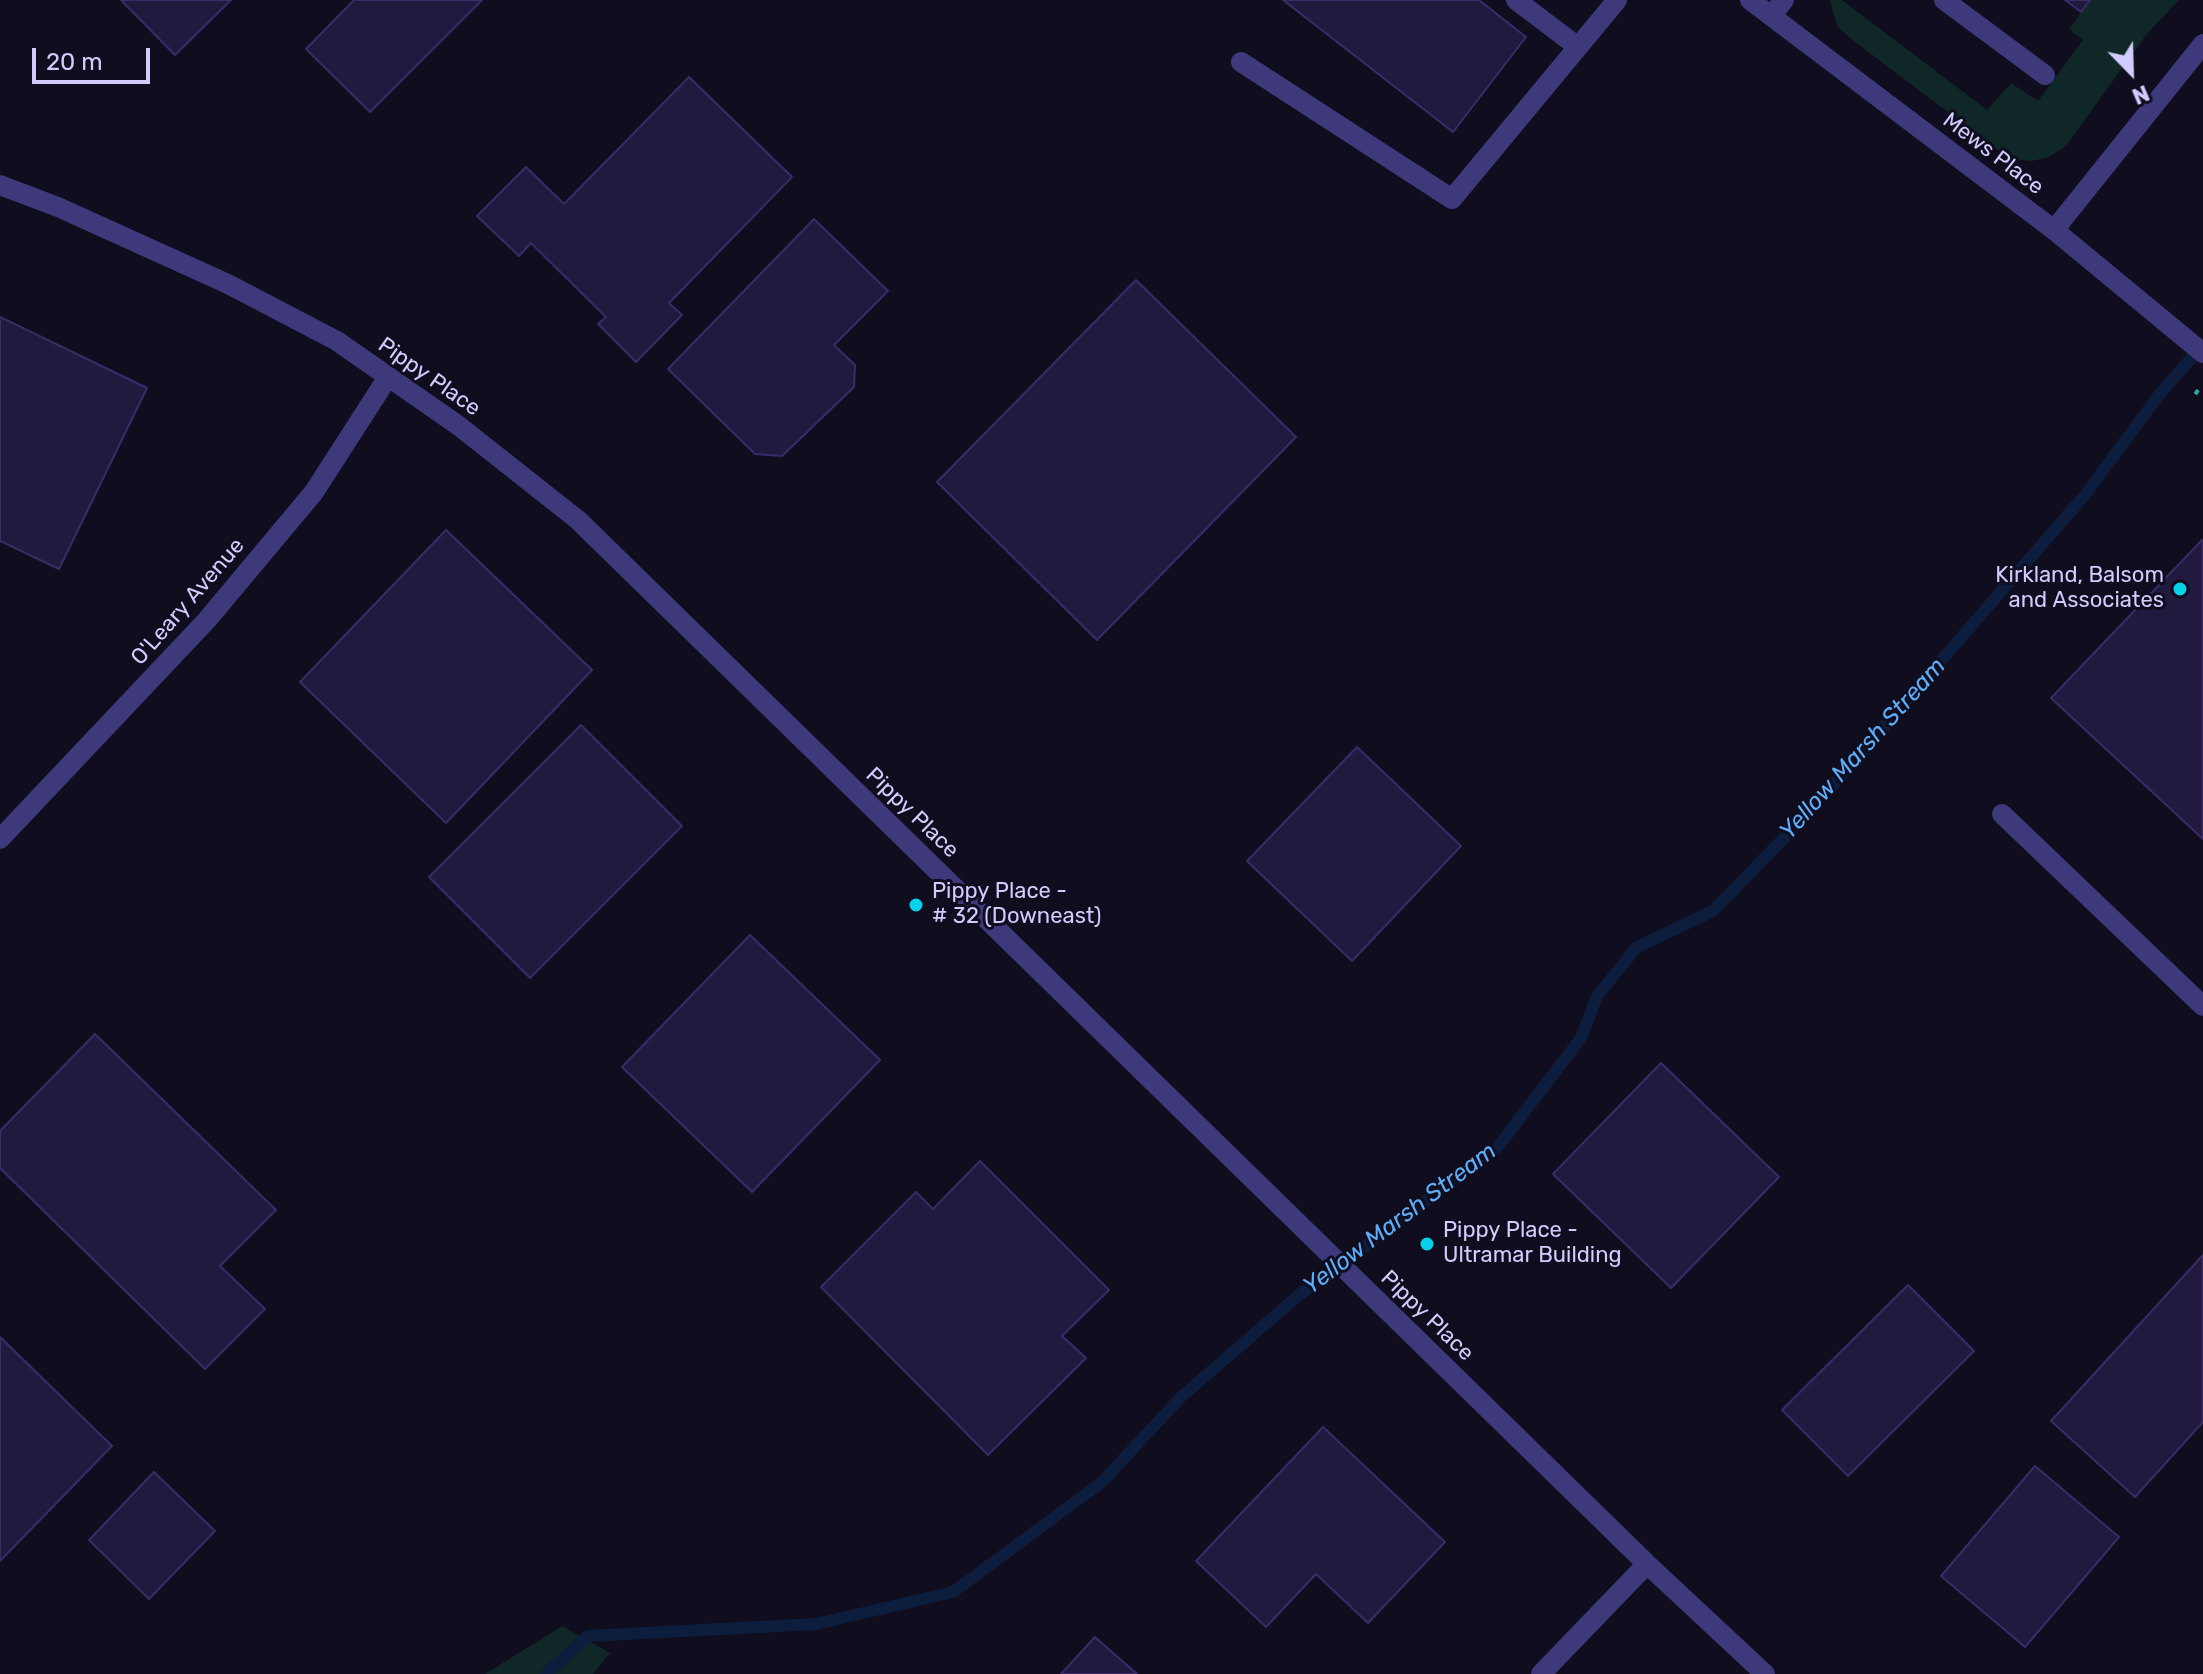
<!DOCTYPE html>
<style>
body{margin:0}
#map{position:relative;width:2203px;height:1674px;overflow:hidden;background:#100d1e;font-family:Rubik,sans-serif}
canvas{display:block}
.north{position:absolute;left:2091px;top:32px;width:80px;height:80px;-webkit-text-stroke:6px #100d1e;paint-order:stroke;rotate:157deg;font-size:22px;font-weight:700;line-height:32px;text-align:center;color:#d2cbfd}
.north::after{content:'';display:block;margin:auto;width:28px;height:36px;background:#d2cbfd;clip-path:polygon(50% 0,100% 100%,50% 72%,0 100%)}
.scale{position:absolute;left:32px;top:48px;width:118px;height:36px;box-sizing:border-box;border:4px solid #d2cbfd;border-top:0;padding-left:10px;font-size:24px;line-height:28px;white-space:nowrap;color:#d2cbfd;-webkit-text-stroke:6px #100d1e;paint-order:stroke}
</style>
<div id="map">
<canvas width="2203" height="1674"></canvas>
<div class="north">N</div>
<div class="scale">20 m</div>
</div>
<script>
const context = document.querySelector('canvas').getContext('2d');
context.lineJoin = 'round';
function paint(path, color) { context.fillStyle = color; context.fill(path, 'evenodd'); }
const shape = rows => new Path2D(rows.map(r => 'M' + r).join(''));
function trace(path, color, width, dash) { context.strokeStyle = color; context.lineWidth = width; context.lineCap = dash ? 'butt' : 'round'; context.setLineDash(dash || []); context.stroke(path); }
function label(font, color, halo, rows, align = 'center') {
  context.font = font + ' Rubik,sans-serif'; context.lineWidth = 6; context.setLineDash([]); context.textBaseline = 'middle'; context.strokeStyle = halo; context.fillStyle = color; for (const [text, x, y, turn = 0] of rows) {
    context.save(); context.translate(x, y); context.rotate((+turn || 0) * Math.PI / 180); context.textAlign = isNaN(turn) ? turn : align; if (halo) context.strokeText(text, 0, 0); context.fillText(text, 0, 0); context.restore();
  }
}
const green = shape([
 [1830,0,1842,0,1987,110,2011,83,2038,101,2083,40,2069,29,2090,0,2179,0,2146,35,2066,146,2047,158,2031,161,2013,159,1999,151,1850,38,1837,26],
 [562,1626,610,1653,593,1674,485,1674]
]);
const stream = shape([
 [546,1674,588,1636,816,1624,953,1592,1102,1482,1181,1397,1299,1295,1497,1148,1581,1038,1597,996,1637,947,1713,911,1814,807,2084,496,2159,395,2201,347]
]);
const building = shape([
 [121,0,231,0,175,55,121,0],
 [354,0,482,0,370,112,306,49,354,0],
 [1283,0,1479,0,1526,37,1453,132,1283,0],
 [2065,0,2090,0,2081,12,2065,0],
 [689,77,792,177,669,303,682,315,636,362,598,324,606,317,531,243,519,256,477,216,526,167,564,204,689,77],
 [814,219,888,291,834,345,855,365,854,387,782,456,755,454,668,369,814,219],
 [1136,280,1296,437,1097,640,937,482,1136,280],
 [0,317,147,388,59,569,0,541,0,317],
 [446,530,592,670,446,823,300,682,446,530],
 [2202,540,2203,541,2203,839,2051,698,2202,540],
 [581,725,682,826,530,978,429,877,581,725],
 [1357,747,1461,846,1352,961,1247,861,1357,747],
 [750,935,880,1060,752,1192,622,1067,750,935],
 [95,1034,276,1210,220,1266,265,1309,205,1369,0,1168,0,1131,95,1034],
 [1661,1063,1779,1177,1671,1288,1553,1174,1661,1063],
 [980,1161,1109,1290,1062,1336,1086,1358,988,1455,821,1287,916,1192,933,1209,980,1161],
 [2203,1255,2203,1422,2135,1497,2051,1421,2203,1255],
 [1908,1285,1974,1351,1848,1476,1782,1410,1908,1285],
 [0,1337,112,1446,0,1561,0,1337],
 [1323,1427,1445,1542,1368,1623,1316,1574,1266,1627,1196,1561,1323,1427],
 [2035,1466,2119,1537,2025,1647,1941,1576,2035,1466],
 [154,1472,215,1531,149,1599,89,1540,154,1472],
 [1095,1637,1137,1674,1061,1674,1095,1637]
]);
const path = shape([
 [2195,391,2203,396]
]);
const minor = shape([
 [1516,0,1578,47],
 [1750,0,2054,230,2203,353],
 [1944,0,2045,75],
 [1771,16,1784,0],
 [1241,62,1452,199,1617,0],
 [0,185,58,207,228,284,337,341,459,426,578,520,1647,1564,1765,1674],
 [2054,230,2203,44],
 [2002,814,2203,1006],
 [0,839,207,620,314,492,388,377],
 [1541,1674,1647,1564]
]);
const markers = [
 [2180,589,8,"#08d1ec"],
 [916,905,8,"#08d1ec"],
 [1427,1244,8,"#08d1ec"]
];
const streetNames = [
 ["Mews Place",1993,154,37],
 ["Pippy Place",429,377,35],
 ["O'Leary Avenue",188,602,-49],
 ["Pippy Place",912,813,44],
 ["Pippy Place",1427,1316,44]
];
const poiNames = [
 ["Kirkland, Balsom",2164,576,"right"],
 ["and Associates",2164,601,"right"],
 ["Pippy Place -",932,892],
 ["# 32 (Downeast)",932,917],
 ["Pippy Place -",1443,1231],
 ["Ultramar Building",1443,1256]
];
const waterNames = [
 ["Yellow Marsh Stream",1863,749,-48],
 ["Yellow Marsh Stream",1400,1219,-37]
];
paint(green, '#102727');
trace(stream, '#0c1d3d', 12);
paint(building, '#21193e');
trace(building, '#392c69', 2);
trace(path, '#31aba6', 5, [4, 6]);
trace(minor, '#3d397b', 20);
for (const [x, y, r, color] of markers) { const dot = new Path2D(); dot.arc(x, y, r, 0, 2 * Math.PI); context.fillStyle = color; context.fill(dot); trace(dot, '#100d1e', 3); }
label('22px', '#d2cbfd', '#100d1e', streetNames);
label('22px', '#d2cbfd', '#100d1e', poiNames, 'left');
label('italic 24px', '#5daefa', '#100d1e', waterNames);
</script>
